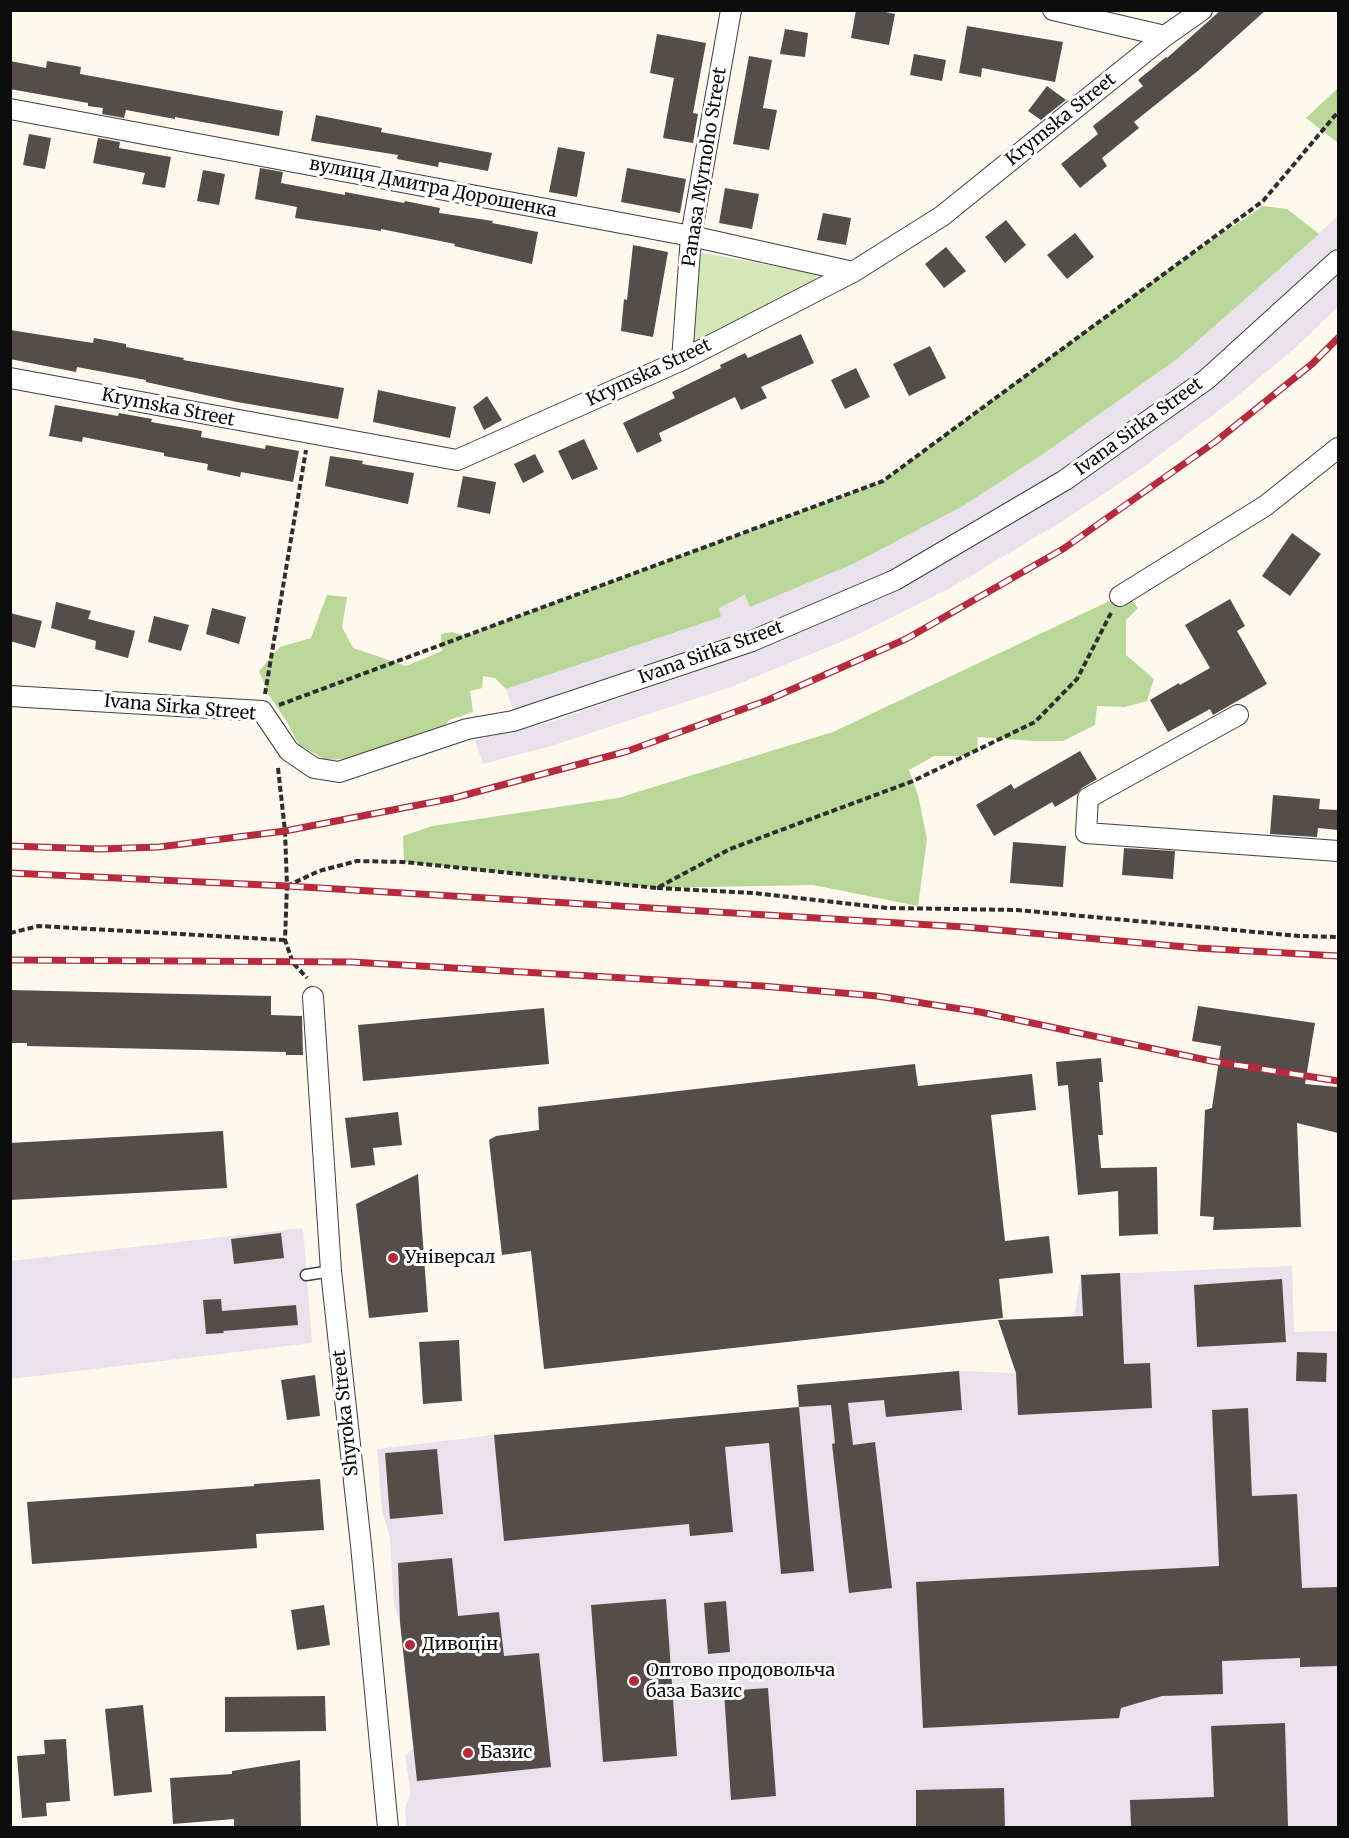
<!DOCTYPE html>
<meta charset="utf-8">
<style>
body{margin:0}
#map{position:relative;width:1349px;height:1838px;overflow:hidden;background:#fef9ed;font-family:Merriweather,serif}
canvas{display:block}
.frame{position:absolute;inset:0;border:12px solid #0c0c0c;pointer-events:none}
</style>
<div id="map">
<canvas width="1349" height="1838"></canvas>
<div class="frame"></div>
</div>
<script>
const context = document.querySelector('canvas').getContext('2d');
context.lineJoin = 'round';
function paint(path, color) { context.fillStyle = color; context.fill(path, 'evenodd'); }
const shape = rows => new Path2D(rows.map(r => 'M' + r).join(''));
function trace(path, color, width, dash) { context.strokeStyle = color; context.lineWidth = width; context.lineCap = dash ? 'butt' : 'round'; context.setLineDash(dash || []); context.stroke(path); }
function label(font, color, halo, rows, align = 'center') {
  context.font = font + ' Merriweather,serif'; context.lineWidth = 6; context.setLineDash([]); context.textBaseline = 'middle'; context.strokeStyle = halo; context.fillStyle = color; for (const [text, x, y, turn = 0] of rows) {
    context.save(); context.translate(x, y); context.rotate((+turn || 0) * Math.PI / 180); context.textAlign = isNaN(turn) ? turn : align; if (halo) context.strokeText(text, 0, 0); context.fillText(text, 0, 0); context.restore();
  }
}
const industrial = shape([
 [1338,216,1338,249,1196,374,1089,453,990,516,892,573,729,641,727,637,513,710,506,689,721,617,718,608,746,595,751,606,853,564,963,506,1046,452,1177,359],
 [1338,273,1338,307,1296,347,1230,402,1134,474,1066,519,952,587,855,636,731,687,551,746,483,764,475,740,548,723,724,662,844,613,942,563,1218,381,1280,327],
 [303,1228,312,1343,11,1379,10,1261],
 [1292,1266,1294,1332,1338,1331,1338,1827,406,1827,405,1807,411,1793,405,1756,413,1748,400,1623,394,1605,390,1538,382,1511,377,1449,494,1435,799,1407,797,1385,959,1371,1016,1373,1004,1337,1019,1336,1074,1317,1081,1275]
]);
const green = shape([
 [682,249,818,274,808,290,693,345]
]);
const forest = shape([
 [1338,88,1338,87,1338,143,1306,118],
 [1263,206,1287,209,1319,234,1177,359,1046,452,963,506,853,564,750,607,745,595,719,608,721,617,506,689,495,678,483,676,482,688,470,691,473,712,449,720,438,734,356,758,326,760,299,745,287,722,269,695,259,671,280,647,311,638,327,595,347,597,342,627,353,648,406,666,442,651,441,634,452,632,465,636,883,481,1163,274],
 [1120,596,1133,601,1138,608,1126,620,1126,655,1154,679,1147,701,1125,707,1097,706,1095,725,1063,741,1033,741,978,737,977,750,965,756,934,756,909,770,918,795,927,839,918,906,813,885,657,888,404,862,403,836,432,826,618,798,833,732]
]);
const building = shape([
 [856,10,876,10,895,14,889,45,851,38],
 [1221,10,1266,10,1199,70,1134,122,1139,128,1102,158,1107,166,1080,188,1061,164,1098,134,1093,126,1143,86,1138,80,1166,57,1167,58],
 [967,26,1063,42,1055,82,982,68,981,77,959,73],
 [785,29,808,33,805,57,780,54],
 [657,34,706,43,693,113,698,114,693,143,663,138,674,78,650,73],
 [914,54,946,60,942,81,910,75],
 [749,56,772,60,763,108,777,110,769,150,733,144],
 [10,61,46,68,47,61,81,67,80,74,283,111,279,136,175,117,175,119,126,110,124,118,102,114,103,108,88,106,88,103,10,89],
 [1047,86,1066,100,1041,120,1028,111],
 [316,115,382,128,381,132,492,153,488,171,439,162,438,167,397,159,398,155,311,141],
 [29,134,51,138,45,169,23,165],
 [98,138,120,142,119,148,171,157,165,188,142,184,145,173,93,163],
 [558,147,585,152,577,197,549,192],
 [260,168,283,172,281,183,345,195,345,192,404,203,405,201,440,208,439,213,493,221,492,223,538,232,532,264,454,246,455,244,381,229,381,231,295,218,297,207,255,199],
 [627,168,686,179,680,213,621,202],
 [203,170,225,174,219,205,197,201],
 [725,188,759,194,752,229,719,223],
 [823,213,851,218,846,245,817,240],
 [1006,220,1026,245,1005,263,985,237],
 [1075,233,1094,257,1067,279,1047,255],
 [633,245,668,252,653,337,621,331,624,299,627,300],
 [946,247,966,271,944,288,925,264],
 [10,330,93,343,94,338,126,344,126,347,184,358,183,360,344,388,338,419,237,402,146,382,146,380,77,367,76,372,10,359],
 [801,334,814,363,761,387,767,398,741,410,735,397,659,433,662,441,637,453,623,423,675,398,672,392,721,368,720,365,745,353,748,358],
 [930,346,946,378,909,396,893,364],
 [856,368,870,397,845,409,831,380],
 [378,390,456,407,450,438,373,422],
 [487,396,502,420,484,430,473,407],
 [55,405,118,416,119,413,152,419,151,422,202,431,201,437,265,449,266,445,299,451,293,482,241,472,240,477,207,470,208,464,164,456,164,453,83,437,82,442,49,436],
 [584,439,598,469,572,480,558,451],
 [535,454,544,472,523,483,514,464],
 [330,456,363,461,362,464,414,473,408,504,325,486],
 [463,476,496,482,490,514,457,507],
 [1292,533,1321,554,1290,596,1262,576],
 [1230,599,1245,626,1237,631,1267,684,1213,715,1210,709,1168,732,1150,700,1179,683,1180,685,1210,668,1185,625],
 [56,602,91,611,88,619,135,631,128,658,95,649,96,641,51,628],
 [212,608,246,617,239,644,206,634],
 [10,613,42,621,35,648,10,641],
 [154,616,189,625,181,651,148,642],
 [1080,751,1097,779,1082,788,1077,794,1055,807,1052,802,994,836,976,805,1011,784,1014,789],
 [1273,795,1320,799,1319,809,1338,810,1338,830,1318,828,1317,837,1270,834],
 [1013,842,1066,846,1063,887,1010,883],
 [1124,848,1175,851,1173,879,1122,875],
 [10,990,271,996,271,1015,302,1016,303,1055,286,1055,286,1052,27,1046,27,1043,10,1043],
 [1198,1006,1315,1023,1305,1084,1338,1087,1338,1133,1297,1123,1301,1227,1213,1230,1214,1217,1200,1216,1205,1110,1212,1108,1221,1046,1192,1041],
 [544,1008,549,1064,363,1081,358,1025],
 [1101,1058,1103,1082,1099,1082,1103,1135,1098,1135,1101,1168,1157,1167,1158,1234,1119,1236,1118,1191,1078,1195,1068,1085,1058,1086,1056,1062],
 [915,1064,918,1086,1032,1074,1036,1110,991,1115,1005,1241,1049,1236,1053,1273,999,1279,1003,1318,544,1369,531,1251,502,1255,489,1140,496,1136,539,1130,538,1107],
 [398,1112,402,1145,373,1148,375,1165,351,1168,345,1118],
 [223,1131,227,1188,10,1200,10,1143],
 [418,1174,428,1312,369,1318,356,1204],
 [281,1233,284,1258,234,1264,231,1239],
 [1120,1273,1124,1364,1150,1363,1152,1408,1018,1415,1016,1373,998,1320,1083,1316,1081,1275],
 [1282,1279,1286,1342,1197,1347,1194,1285],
 [221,1299,222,1311,296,1305,298,1325,223,1331,224,1333,206,1334,203,1300],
 [459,1340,462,1401,423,1404,419,1342],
 [1297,1352,1327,1353,1326,1382,1296,1381],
 [959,1371,962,1410,886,1417,884,1400,848,1403,853,1445,875,1442,892,1588,849,1593,832,1444,835,1443,831,1405,799,1407,797,1385],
 [315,1375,320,1416,287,1420,281,1380],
 [799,1407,814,1571,781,1574,769,1443,725,1447,733,1532,690,1536,689,1524,504,1541,494,1435],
 [1248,1408,1252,1496,1297,1494,1302,1588,1338,1587,1338,1666,1300,1667,1300,1658,1222,1661,1223,1694,1162,1696,1121,1708,1119,1718,923,1728,916,1582,1219,1566,1212,1410],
 [437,1449,443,1514,390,1519,385,1453],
 [320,1479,324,1530,256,1534,257,1548,32,1564,27,1502,254,1486,254,1484],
 [452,1558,458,1616,499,1612,504,1656,539,1653,551,1767,417,1781,400,1622,398,1563],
 [666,1599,677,1756,603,1762,591,1605],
 [726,1601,730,1652,708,1654,704,1603],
 [324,1605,330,1645,297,1650,291,1610],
 [768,1688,776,1796,731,1800,724,1691],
 [325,1696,326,1731,225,1732,225,1697],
 [143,1705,152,1792,114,1796,105,1709],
 [1285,1723,1288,1827,1131,1827,1130,1800,1214,1797,1211,1726],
 [66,1739,70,1801,46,1803,47,1816,22,1818,17,1756,45,1754,44,1740],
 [300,1760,301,1827,234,1827,234,1819,173,1824,170,1778,232,1774,232,1771],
 [1004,1788,1005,1827,916,1827,916,1790]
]);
const path = shape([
 [265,694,306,450],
 [279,705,883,481,1263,201,1338,112],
 [278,768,285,831,287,886,285,940,293,963,307,978],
 [287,886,319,871,357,861,404,862,657,888,730,849,913,781,1035,722,1077,679,1111,613],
 [657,888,753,893,888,908,1017,910,1299,936,1338,937],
 [10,933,39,926,285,940]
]);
const service = shape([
 [306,1275,331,1271]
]);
const minor = shape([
 [1053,10,1165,36],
 [10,109,691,236,853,272],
 [682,360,691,236,731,10],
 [10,378,457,460,682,360,853,272,942,216,1165,36,1202,10],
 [1120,596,1265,506,1338,448],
 [10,696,262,711,289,751,314,768,339,772,467,729,513,721,752,641,895,580,1065,480,1207,379,1338,260],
 [1238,715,1088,798,1086,833,1338,851],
 [313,997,331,1271,361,1545,388,1828]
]);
const rail = shape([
 [10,846,99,849,159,847,285,831,454,798,628,751,768,700,906,639,1063,549,1215,442,1312,364,1338,338],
 [10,873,287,886,965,927,1197,948,1338,956],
 [10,960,351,962,762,986,877,996,980,1012,1211,1061,1338,1081]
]);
const markers = [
 [393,1258,6,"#b72a3c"],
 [410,1645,6,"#b72a3c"],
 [634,1681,6,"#b72a3c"],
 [468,1753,6,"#b72a3c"]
];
const streetNames = [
 ["Krymska Street",1061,120,-39],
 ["Panasa Myrnoho Street",705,167,-81],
 ["вулиця Дмитра Дорошенка",433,188,11],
 ["Krymska Street",649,373,-25],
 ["Krymska Street",168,408,11],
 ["Ivana Sirka Street",1139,427,-36],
 ["Ivana Sirka Street",711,653,-20],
 ["Ivana Sirka Street",180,708,5],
 ["Shyroka Street",346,1413,-96]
];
const poiNames = [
 ["Універсал",405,1258],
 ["Дивоцін",422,1645],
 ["Оптово продовольча",646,1671],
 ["база Базис",646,1692],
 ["Базис",480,1753]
];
paint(industrial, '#e9e1eb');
paint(green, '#d4e7b8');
paint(forest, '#b9d798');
paint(building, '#554d49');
trace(service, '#3f3f3f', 13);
trace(minor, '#3f3f3f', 22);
trace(path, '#2e2e2e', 4, [6, 3]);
trace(service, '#fff', 10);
trace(minor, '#fff', 20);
trace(rail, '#b72a3c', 7);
trace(rail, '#fff', 4.5, [14]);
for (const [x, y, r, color] of markers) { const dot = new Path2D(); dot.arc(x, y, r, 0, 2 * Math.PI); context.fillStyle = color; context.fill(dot); trace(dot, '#fff', 2); }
label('18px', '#0c0c0c', '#fff', streetNames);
label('18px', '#0c0c0c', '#fff', poiNames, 'left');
</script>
